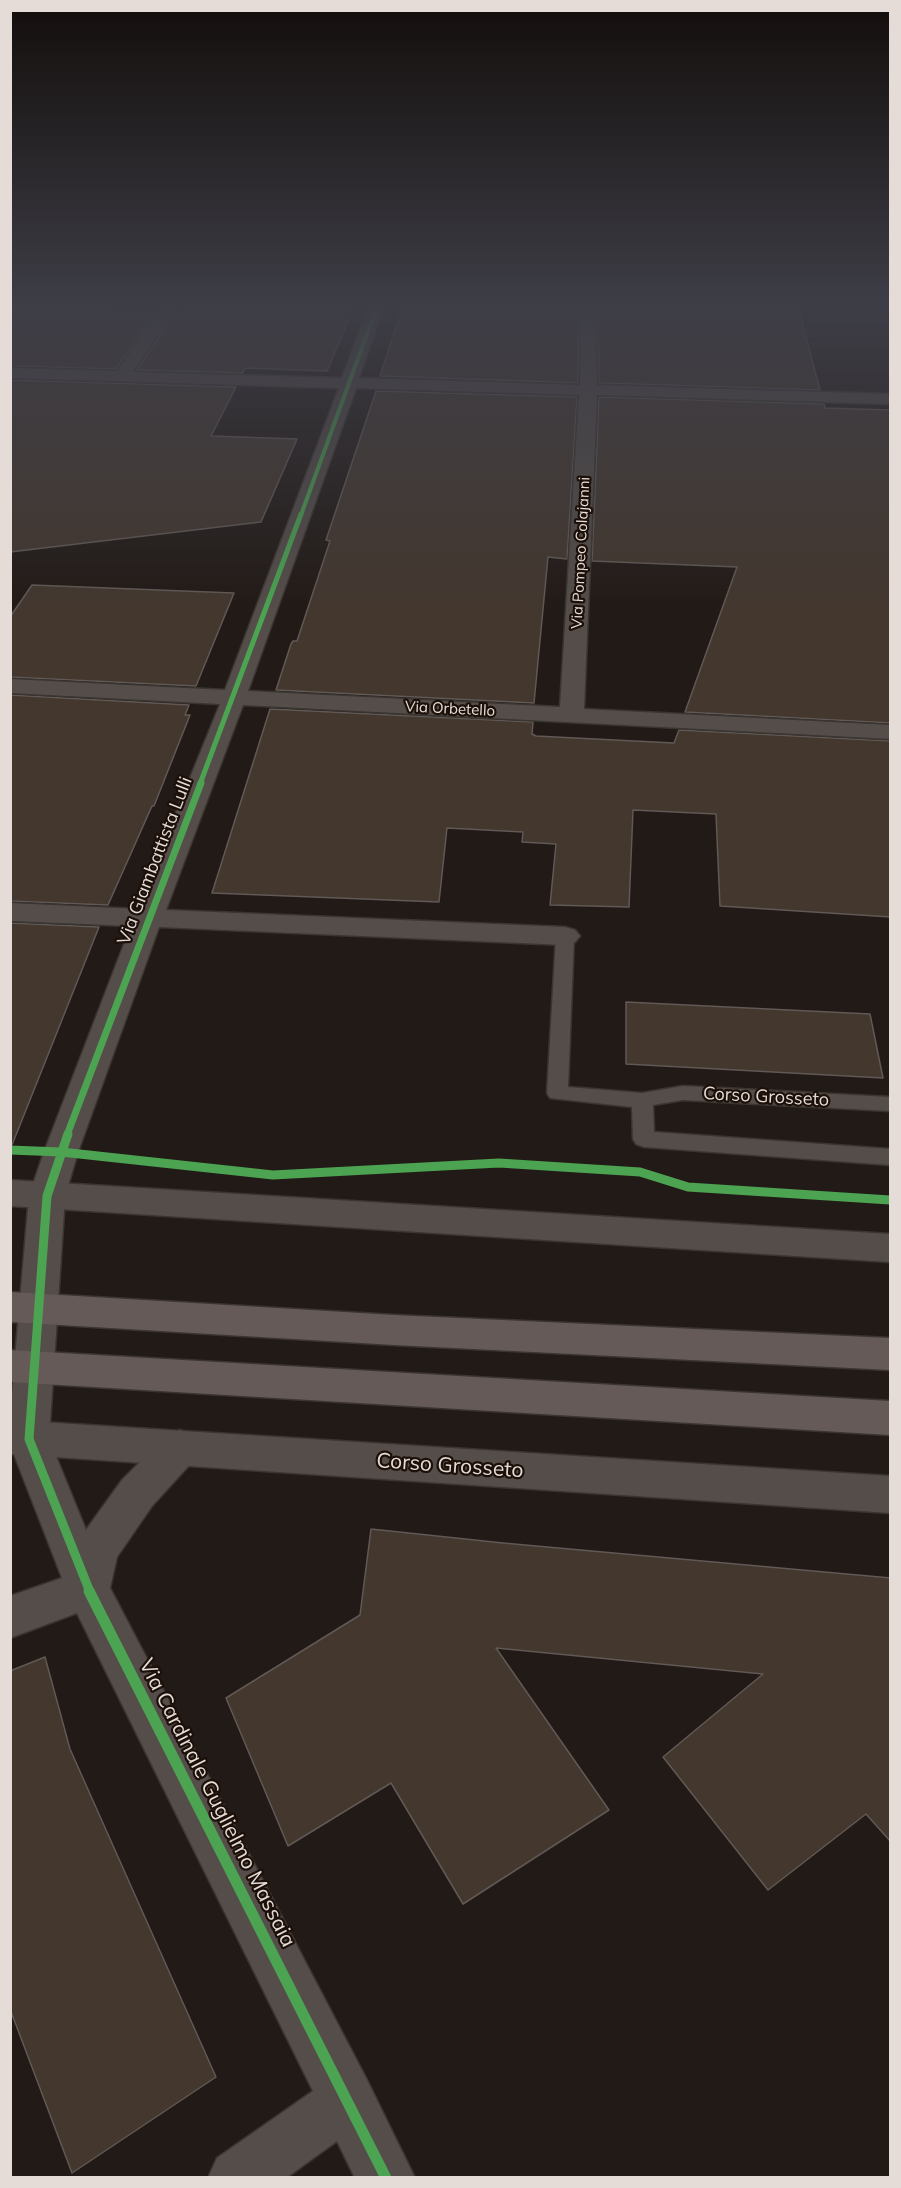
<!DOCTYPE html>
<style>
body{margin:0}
#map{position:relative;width:901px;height:2188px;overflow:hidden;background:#221a16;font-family:Mulish,sans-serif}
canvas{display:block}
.frame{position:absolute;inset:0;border:12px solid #e5dcd7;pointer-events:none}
</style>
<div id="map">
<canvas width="901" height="2188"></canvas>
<div class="frame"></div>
</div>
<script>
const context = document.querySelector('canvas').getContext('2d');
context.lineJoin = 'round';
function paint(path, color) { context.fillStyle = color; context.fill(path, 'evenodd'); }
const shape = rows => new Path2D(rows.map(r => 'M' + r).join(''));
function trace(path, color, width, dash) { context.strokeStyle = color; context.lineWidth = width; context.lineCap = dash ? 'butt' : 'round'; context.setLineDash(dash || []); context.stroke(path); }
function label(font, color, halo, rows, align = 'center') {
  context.font = font + ' Mulish,sans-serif'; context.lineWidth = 4.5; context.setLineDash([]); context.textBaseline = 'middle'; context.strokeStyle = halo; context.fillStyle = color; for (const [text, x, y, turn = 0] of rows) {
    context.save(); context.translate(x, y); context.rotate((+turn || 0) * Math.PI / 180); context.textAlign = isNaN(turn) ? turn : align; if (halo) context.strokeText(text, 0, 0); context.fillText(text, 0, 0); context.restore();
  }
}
const building = shape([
 [10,309,35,309,155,312,116,369,10,366,10,309],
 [188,309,353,309,327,371,245,368,243,373,137,370,176,312,186,312,188,309],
 [402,309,579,309,578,383,380,376,402,309],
 [598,309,799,310,820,390,599,383,598,309],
 [10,380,236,387,211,436,297,439,261,522,10,552,10,380],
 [376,391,577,397,567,559,548,557,534,703,276,690,291,644,293,641,297,641,330,541,326,540,376,391],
 [599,397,824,404,825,408,891,410,891,723,685,712,737,567,592,561,599,397],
 [32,585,234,593,196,686,10,677,10,617,32,585],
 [10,695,189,705,185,715,190,715,154,806,152,806,108,905,10,901,10,695],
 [270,709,533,722,532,734,536,736,674,743,679,730,891,741,891,917,720,906,716,814,633,810,629,907,550,905,556,844,522,842,523,832,447,828,439,902,212,893,270,709],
 [10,923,99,927,12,1145,10,1144,10,923],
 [626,1002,870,1014,883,1078,626,1064,626,1002],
 [371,1529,503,1543,891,1578,891,1842,866,1814,768,1890,663,1757,763,1674,496,1648,609,1810,463,1904,391,1783,288,1846,226,1698,360,1615,371,1529],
 [45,1657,70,1749,216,2077,72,2173,10,2009,10,1671,45,1657]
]);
const lane = shape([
 [565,930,572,932,574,936,568,1087,642,1093,683,1086,890,1097,890,1111,683,1100,653,1105,654,1132,890,1149,890,1165,644,1147,636,1144,633,1139,632,1107,550,1098,547,1093,556,936,558,932,565,930]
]);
const street = shape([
 [160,309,175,309,133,372,342,378,368,309,383,309,359,378,580,385,581,309,596,309,597,385,890,394,890,404,597,395,584,709,890,725,890,739,243,705,166,910,565,927,575,930,580,936,575,942,565,945,159,927,78,1152,65,1196,49,1439,86,1530,122,1480,166,1436,180,1430,194,1436,200,1448,194,1460,152,1506,117,1557,110,1588,367,2080,415,2178,355,2178,337,2141,286,2178,208,2178,217,2158,313,2091,77,1613,10,1638,10,1596,62,1578,10,1444,10,1417,29,1196,44,1152,131,926,10,921,10,903,137,909,220,704,10,693,10,679,225,690,339,388,10,378,10,368,117,371,160,309],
 [356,388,579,395,560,707,248,691,356,388]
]);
const secondary = shape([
 [10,1180,890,1234,890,1262,10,1206,10,1180],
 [10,1420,890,1476,890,1513,10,1454,10,1420]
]);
const primary = shape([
 [10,1292,394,1315,890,1338,890,1370,394,1345,10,1322,10,1292],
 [10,1350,890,1401,890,1435,10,1382,10,1350]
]);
const cyclewayFar4 = shape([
 [301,515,376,309]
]);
const cyclewayFar3 = shape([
 [200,784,301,514]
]);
const cyclewayFar2 = shape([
 [67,1135,201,783]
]);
const cyclewayFar1 = shape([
 [68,1134,47,1196,29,1439,90,1592],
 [10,1150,61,1152,273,1175,499,1163,640,1172,688,1187,890,1200]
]);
const cycleway = shape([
 [89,1591,386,2178]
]);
const farStreetnames = [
 ["Via Pompeo Colajanni",581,553,-87],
 ["Via Orbetello",450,709,3]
];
const streetNames = [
 ["Via Giambattista Lulli",155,861,-69],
 ["Corso Grosseto",766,1097,3]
];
const nearStreetnames = [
 ["Corso Grosseto",450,1466,4],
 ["Via Cardinale Guglielmo Massaia",217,1803,63]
];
paint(building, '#43372e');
trace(building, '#605955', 1.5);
trace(lane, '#3a3531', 3);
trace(street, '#3a3531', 3);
trace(secondary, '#3a3531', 3);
trace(primary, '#3a3531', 3);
paint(lane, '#544d49');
paint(street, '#544d49');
paint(secondary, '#544d49');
paint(primary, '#655a57');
trace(cyclewayFar4, '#4ca352', 4);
trace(cyclewayFar3, '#4ca352', 5);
trace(cyclewayFar2, '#4ca352', 7);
trace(cyclewayFar1, '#4ca352', 9);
trace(cycleway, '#4ca352', 11);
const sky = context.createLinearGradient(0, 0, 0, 615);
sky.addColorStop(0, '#130e0c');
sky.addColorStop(0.5, '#3e3e47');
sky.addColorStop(1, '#3e3e4700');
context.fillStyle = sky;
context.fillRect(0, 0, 901, 615);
label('15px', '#e5dcd7', '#1c1009', farStreetnames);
label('18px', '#e5dcd7', '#1c1009', streetNames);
label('21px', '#e5dcd7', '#1c1009', nearStreetnames);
</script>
